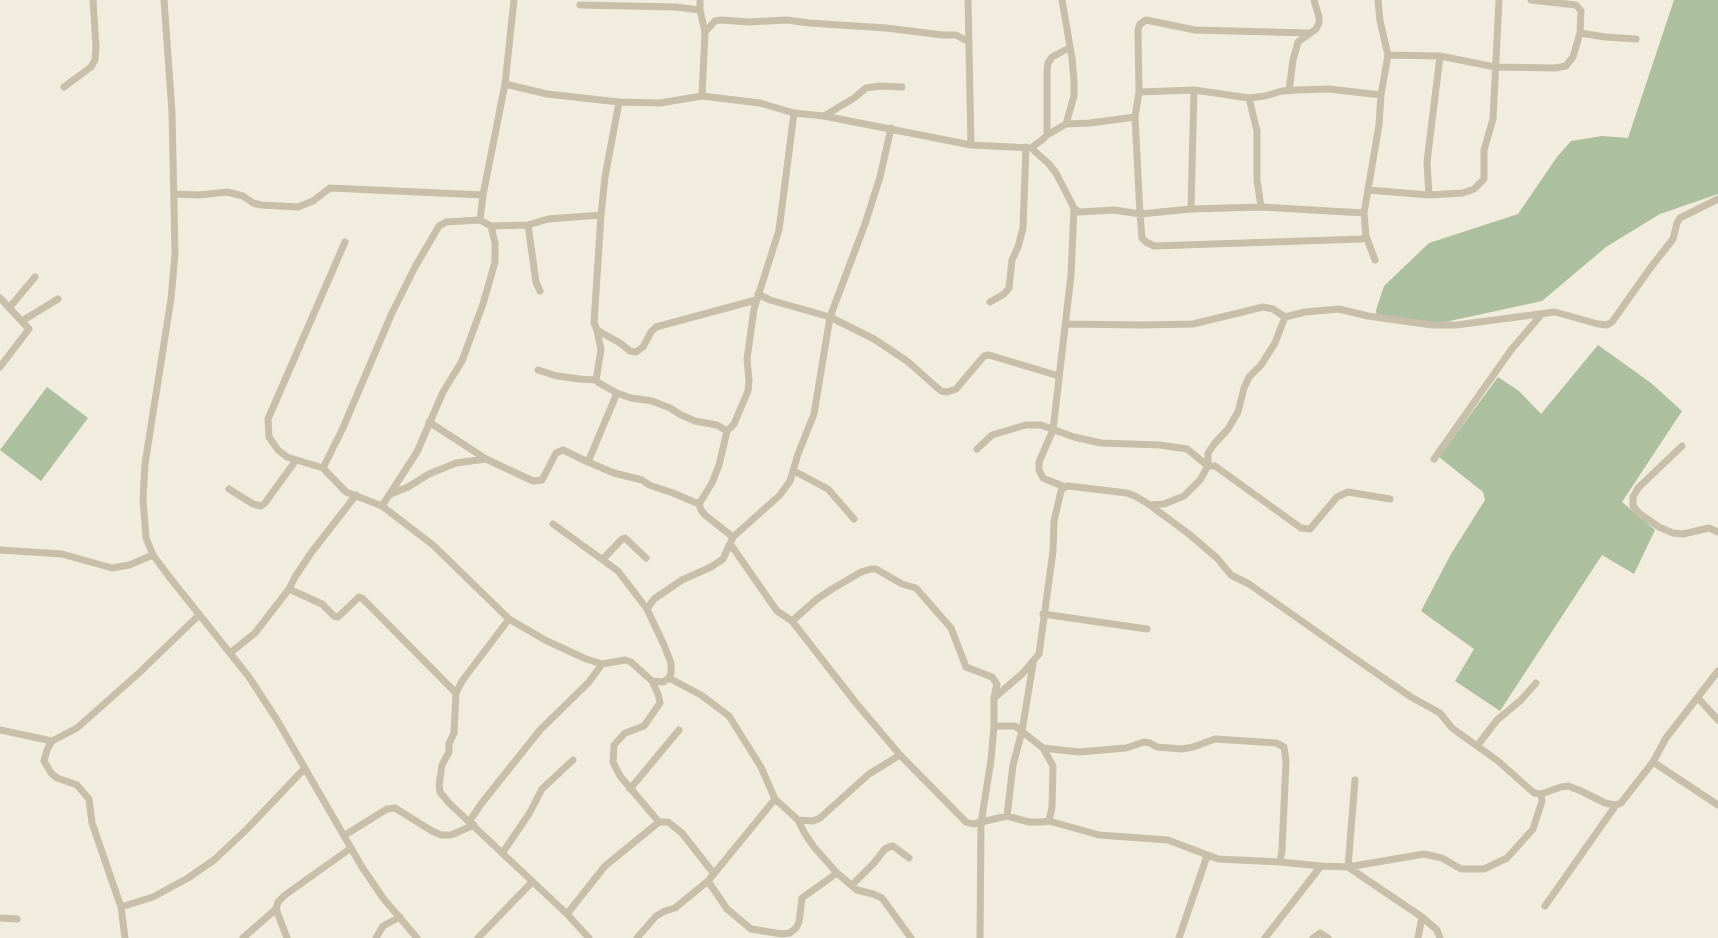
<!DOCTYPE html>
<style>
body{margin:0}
canvas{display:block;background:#f1ecdd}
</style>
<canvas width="1718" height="938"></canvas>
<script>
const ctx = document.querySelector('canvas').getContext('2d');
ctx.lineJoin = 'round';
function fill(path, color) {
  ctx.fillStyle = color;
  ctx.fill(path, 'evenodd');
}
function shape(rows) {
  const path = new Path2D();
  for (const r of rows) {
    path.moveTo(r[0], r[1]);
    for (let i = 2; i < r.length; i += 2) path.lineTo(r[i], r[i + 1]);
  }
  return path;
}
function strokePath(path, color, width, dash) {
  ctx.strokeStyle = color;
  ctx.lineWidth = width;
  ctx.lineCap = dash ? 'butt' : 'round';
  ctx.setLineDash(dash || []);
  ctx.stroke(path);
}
fill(shape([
 [1674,0,1718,0,1718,194,1660,214,1606,247,1542,301,1436,324,1377,317,1376,310,1384,286,1429,243,1518,214,1557,157,1571,141,1602,136,1628,138],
 [1598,345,1651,383,1682,411,1622,502,1655,530,1634,574,1602,555,1500,711,1455,681,1474,649,1421,611,1451,554,1485,500,1483,492,1439,457,1498,377,1519,391,1541,414],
 [47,387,88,418,41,481,0,450]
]), '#acbf9e');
strokePath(shape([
 [164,0,172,112,175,254,171,299,145,464,143,499,146,538,153,555,167,574,249,677,277,720,362,867,383,898,417,938],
 [700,0,700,10,705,32,702,96],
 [968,0,971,145],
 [1062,0,1072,58,1074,81,1074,96,1066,124],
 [1378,0,1380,21,1388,55,1440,56,1495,67,1555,68,1566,66,1573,57,1580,33,1581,11,1576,5,1531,0],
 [580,5,676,7,700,10],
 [705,32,715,21,721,20,749,22,787,20,809,23,886,28,943,35,956,35,969,42],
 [1580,33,1605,37,1636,39],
 [505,84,547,94,619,102,660,103,702,96,760,103,794,113,824,116,971,145,1031,148,1042,140,1047,135,1066,124,1090,123,1135,117,1139,92,1194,90,1249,98,1265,96,1282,91,1297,90,1329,89,1381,95],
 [64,87,91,67,95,60,96,47,93,0],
 [1289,91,1293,60,1298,42,1316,29,1319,23,1319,17,1314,0],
 [1139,92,1138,30,1140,24,1146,20,1195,30,1309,33],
 [1249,98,1257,131,1257,180,1261,207],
 [619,102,605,177,601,215,594,323,597,330,601,350,596,380,599,383,617,393,631,398,652,401,670,408,681,415,695,421,717,425,727,431,734,424,748,391,749,381,747,359,754,309,779,230,794,113],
 [824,116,854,98,866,88,880,86,902,87],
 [1047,135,1047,71,1048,63,1052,57,1069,48],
 [1031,148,1048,163,1056,173,1074,208,1079,212,1114,210,1140,214,1191,209,1261,207,1364,213,1366,236,1362,239,1154,246,1146,242,1142,238,1140,214,1135,117],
 [1368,190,1429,195,1463,193,1474,189,1484,179,1484,150,1493,119,1499,0],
 [174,194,199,195,227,192,243,196,253,203,261,205,298,207,313,201,330,188,483,195],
 [1429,195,1427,162,1440,56],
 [1191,209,1194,90],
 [1364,213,1379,125,1381,95,1388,55],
 [480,220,483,195,505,84,514,0],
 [528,225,536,282,540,291],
 [491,226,528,225,548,219,601,215],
 [1366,236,1375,260],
 [758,294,770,300,830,317,874,339,907,361,941,391,947,392,956,389,984,356,989,355,1059,376],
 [0,298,29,329,0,367],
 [990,302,1004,294,1009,288,1012,260,1018,247,1023,228,1026,147],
 [9,308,35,277],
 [22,321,58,299],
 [1066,324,1143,325,1193,324,1263,307,1273,309,1285,317],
 [597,330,620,343,630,351,636,352,643,347,651,332,656,327,756,300],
 [538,370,557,376,580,379,596,380],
 [429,422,486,459,533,481,542,480,556,453,563,450,588,462,617,393],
 [727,431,719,465,712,483,699,504,701,510,705,515,733,537],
 [1682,446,1638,488,1633,497,1633,506,1640,514,1659,527,1673,533,1683,534,1709,528,1718,532],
 [977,449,992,435,1026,425,1041,425,1074,437,1101,443,1160,445,1187,449,1208,466,1208,453,1215,443,1228,429,1238,412,1244,388,1249,377,1261,365,1275,343,1285,317,1305,312,1339,309,1368,316,1432,325,1456,325,1555,312,1598,324,1607,325,1612,322,1651,267,1673,239,1677,223,1680,218,1718,199],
 [1434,459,1511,350,1541,315],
 [588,462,614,473,642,480,649,485,673,493,699,504],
 [323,468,287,457,278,450,269,437,268,419,345,242],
 [794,471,828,489,854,519],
 [1065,487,1043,478,1039,470,1039,462,1053,430,1071,275,1074,208],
 [229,489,253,504,261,506,265,503,296,460],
 [391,494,408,487,429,474,456,463,486,459],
 [1150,505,1164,504,1184,496,1200,480,1208,466,1215,466,1301,528,1310,529,1337,497,1348,492,1390,499],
 [382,506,417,452,443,392,462,361,483,304,495,262,495,243,491,226,480,220,446,222,439,226,415,267,392,313,342,430,323,468,346,492,382,506,433,545,509,619,545,640,586,659,602,664,625,660,631,662,652,681,658,694,660,703,644,726,625,733,614,745,613,762,620,776,659,822],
 [553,524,618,571,647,609,664,645,671,663,671,673,669,678,663,682,652,681],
 [731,545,777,611,792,621,856,703,900,755,966,822,973,824,1007,816,1029,822,1043,822,1049,821,1099,835,1168,840,1218,859,1280,862,1282,850,1286,761,1284,747,1276,743,1215,739,1193,747,1182,749,1157,747,1150,743,1144,742,1126,748,1079,752,1043,748,1015,726,994,726],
 [0,550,62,554,112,568,129,565,153,555],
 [603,559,622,539,625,538,646,558],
 [289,589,322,604,334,616,338,617,359,597,362,598,456,693],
 [647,609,654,599,682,580,711,567,723,559,733,537,780,495,790,481,798,454,814,414,830,317,865,224,880,177,891,128],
 [1043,614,1147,629],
 [509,619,462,681,456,693,454,733,449,744,449,752,442,765,439,785,440,792,449,803,567,914,589,938],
 [792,621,817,599,832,589,861,572,871,569,876,569,902,584,916,588,951,628,966,667,992,677,997,684,994,698,994,726,991,760,981,823,980,938],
 [230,653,255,633,289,589,295,577,311,553,356,495],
 [669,678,701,695,729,716,761,767,775,799,798,820,813,821,820,818,869,774,900,755],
 [994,698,1023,673,1039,654,1053,551,1054,521,1061,491,1063,488,1068,486,1127,493,1135,496,1147,503,1189,534,1217,558,1231,575,1249,584,1350,655,1411,697,1440,713,1452,728,1498,761,1534,793,1541,794,1561,787,1568,786,1581,791,1605,803,1616,805,1621,803,1653,762,1666,738,1718,671],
 [1698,698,1718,720],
 [0,730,52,741],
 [1477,746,1497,720,1521,700,1536,683],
 [1043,748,1053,766,1052,807,1049,821],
 [1653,762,1718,805],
 [1355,780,1348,867,1422,917,1437,930,1440,938],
 [630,789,679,730],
 [1007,816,1013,765,1022,731,1033,664],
 [798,820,805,834,814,847,837,873],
 [469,822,481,804,540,730,589,682,602,664],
 [345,835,387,809,395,808,432,831,441,835,451,835,474,825],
 [503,852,529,814,542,789,573,760],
 [1280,862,1321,866,1348,867,1424,854,1442,858,1461,869,1484,869,1507,858,1533,829,1542,801,1541,794],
 [708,881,727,909,751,929,782,934,790,933,796,928,799,922,802,898,837,873,857,890,873,894,882,898,911,938],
 [852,885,874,863,885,849,889,847,893,846,909,858],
 [1545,906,1616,805],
 [121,907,153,897,188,878,214,860,246,830,305,768],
 [276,909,287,938],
 [567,914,605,866,659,822,668,822,682,833,714,874],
 [0,918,17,919],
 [125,938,121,907,92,823,89,799,77,785,57,778,51,773,44,761,47,750,52,741,77,728,139,673,199,615],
 [243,938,276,909,278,902,285,895,351,848],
 [376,938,383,926,400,917],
 [478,938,532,882],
 [637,938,656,916,665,911,675,908,708,881,775,799],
 [1179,938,1207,856],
 [1265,938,1321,866],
 [1313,938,1320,933,1328,938],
 [1418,938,1422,917]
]), '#c8bfaa', 7);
</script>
